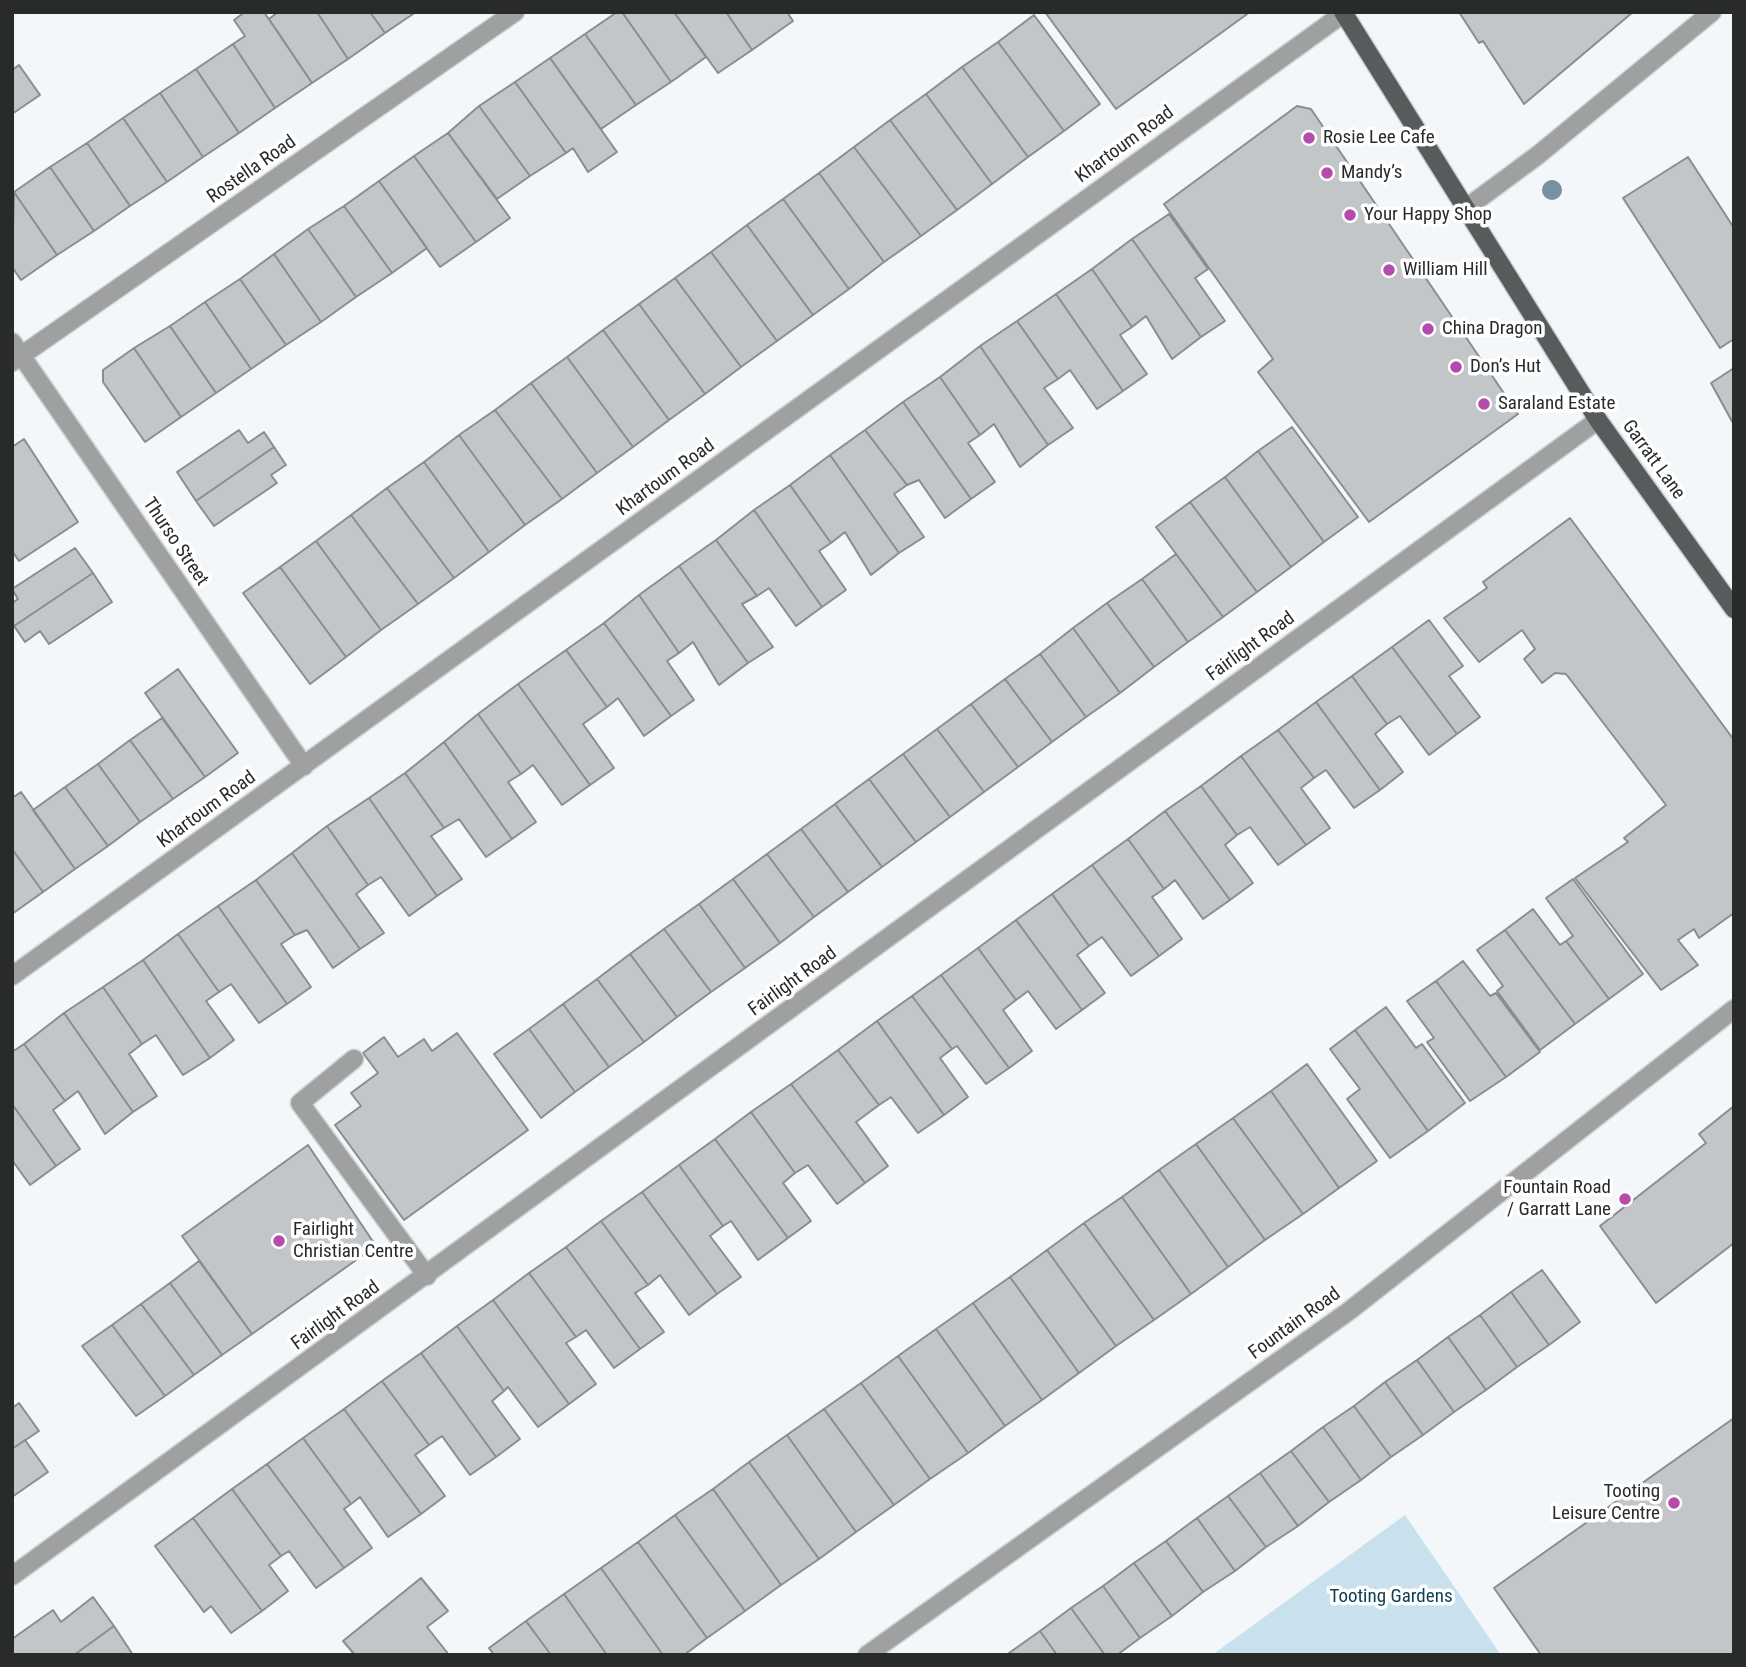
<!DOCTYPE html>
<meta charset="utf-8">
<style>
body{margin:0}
#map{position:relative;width:1746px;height:1667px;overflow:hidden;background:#f3f7f9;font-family:"Roboto Condensed",sans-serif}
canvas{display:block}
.frame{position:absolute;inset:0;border:14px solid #292b2b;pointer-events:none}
</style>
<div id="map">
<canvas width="1746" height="1667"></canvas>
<div class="frame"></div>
</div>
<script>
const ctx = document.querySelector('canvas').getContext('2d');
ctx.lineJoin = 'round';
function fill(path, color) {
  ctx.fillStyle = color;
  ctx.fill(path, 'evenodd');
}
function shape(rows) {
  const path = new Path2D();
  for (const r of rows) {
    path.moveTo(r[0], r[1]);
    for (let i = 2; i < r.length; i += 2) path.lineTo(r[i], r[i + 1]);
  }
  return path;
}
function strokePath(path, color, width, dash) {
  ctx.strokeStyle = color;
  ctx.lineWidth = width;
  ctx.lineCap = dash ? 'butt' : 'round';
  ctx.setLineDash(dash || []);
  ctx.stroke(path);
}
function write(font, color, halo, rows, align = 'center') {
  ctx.font = font + ' "Roboto Condensed",sans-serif';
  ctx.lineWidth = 7;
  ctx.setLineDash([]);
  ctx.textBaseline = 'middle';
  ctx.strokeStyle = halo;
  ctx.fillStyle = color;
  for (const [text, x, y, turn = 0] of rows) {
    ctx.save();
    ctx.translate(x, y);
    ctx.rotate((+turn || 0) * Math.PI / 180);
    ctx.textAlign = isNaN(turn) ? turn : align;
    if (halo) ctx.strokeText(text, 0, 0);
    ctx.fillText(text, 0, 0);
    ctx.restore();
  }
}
fill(shape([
 [1405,1515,1501,1655,1212,1655]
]), '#c8e1ec');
const building = shape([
 [245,12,264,12,312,83,275,108,233,44,245,36,234,20,245,12],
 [278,12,317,12,348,59,312,83,269,19,278,12],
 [317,12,370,12,385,33,348,59,317,12],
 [370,12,416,12,385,33,370,12],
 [617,12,622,12,671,82,636,105,585,34,617,12],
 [622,12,674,12,706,57,671,82,622,12],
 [674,12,726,12,752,50,718,73,674,12],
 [726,12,787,12,793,21,752,50,726,12],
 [1045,12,1250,12,1116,109,1045,12],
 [1459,12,1633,12,1524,104,1483,41,1479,43,1459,12],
 [1034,15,1100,104,1064,131,998,42,1034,15],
 [585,34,636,105,601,129,550,58,585,34],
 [998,42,1064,131,1028,157,962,67,998,42],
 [233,44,275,108,239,133,196,69,233,44],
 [550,58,617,152,588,172,573,148,566,153,515,82,550,58],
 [19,65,40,95,12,114,12,70,19,65],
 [962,67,1028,157,992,184,926,94,962,67],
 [196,69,239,133,203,157,160,93,196,69],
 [515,82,566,153,530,176,479,106,515,82],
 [160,93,203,157,167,182,123,118,160,93],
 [926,94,992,184,957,210,890,120,926,94],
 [479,106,530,176,497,199,448,133,479,106],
 [1297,106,1311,109,1518,414,1369,522,1258,372,1273,359,1164,204,1297,106],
 [123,118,167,182,130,206,87,143,123,118],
 [890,120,957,210,921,236,854,147,890,120],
 [448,133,510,218,476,242,414,156,448,133],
 [87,143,130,206,94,231,50,167,87,143],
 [854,147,921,236,884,262,819,173,854,147],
 [414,156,476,242,440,267,379,181,414,156],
 [1688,157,1734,228,1734,339,1720,348,1623,198,1688,157],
 [50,167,94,231,57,255,14,192,50,167],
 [819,173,884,262,849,289,783,199,819,173],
 [379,181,427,248,392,273,344,206,379,181],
 [14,192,57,255,21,280,12,267,14,192],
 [783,199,849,289,813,315,747,225,783,199],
 [344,206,392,273,356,297,308,229,344,206],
 [1169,214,1208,269,1195,278,1225,321,1201,337,1132,239,1169,214],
 [747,225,813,315,777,341,711,252,747,225],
 [308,229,356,297,321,322,274,254,308,229],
 [1132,239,1201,337,1172,359,1146,316,1132,327,1092,269,1132,239],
 [711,252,777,341,741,367,675,278,711,252],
 [274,254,321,322,286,345,240,279,274,254],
 [1092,269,1132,327,1120,335,1147,374,1123,391,1056,294,1092,269],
 [675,278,741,367,705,394,639,304,675,278],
 [240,279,286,345,251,369,205,302,240,279],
 [1056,294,1123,391,1097,409,1070,370,1058,379,1017,321,1056,294],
 [205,302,251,369,216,393,170,326,205,302],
 [639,304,705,394,669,420,603,330,639,304],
 [1017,321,1058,379,1044,388,1073,428,1048,445,980,346,1017,321],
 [170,326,216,393,181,417,134,348,170,326],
 [603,330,669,420,633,447,567,357,603,330],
 [980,346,1048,445,1020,467,994,424,980,435,940,377,980,346],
 [134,348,181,417,145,442,103,382,103,370,134,348],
 [567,357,633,447,597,473,531,383,567,357],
 [1734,368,1734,425,1711,383,1734,368],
 [940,377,980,435,968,443,995,482,971,499,903,402,940,377],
 [531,383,597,473,562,499,495,410,531,383],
 [903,402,971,499,945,518,919,480,907,485,865,430,903,402],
 [495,410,562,499,525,525,459,435,495,410],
 [1292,427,1358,517,1324,542,1258,451,1292,427],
 [239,430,248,443,264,432,274,447,196,501,177,472,239,430],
 [865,430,907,485,894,494,924,537,899,553,830,455,865,430],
 [459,435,525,525,489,552,424,462,459,435],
 [24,439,78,522,19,561,12,551,12,447,24,439],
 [274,447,286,465,271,475,277,483,214,526,196,501,274,447],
 [1258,451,1324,542,1291,567,1225,477,1258,451],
 [830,455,899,553,871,575,845,532,831,543,790,485,830,455],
 [424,462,489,552,454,578,387,488,424,462],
 [1225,477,1291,567,1257,592,1190,502,1225,477],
 [790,485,831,543,819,551,846,590,822,607,754,510,790,485],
 [387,488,454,578,418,604,351,515,387,488],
 [1190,502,1257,592,1223,617,1156,527,1190,502],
 [754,510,822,607,796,626,769,588,757,596,716,540,754,510],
 [351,515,418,604,381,630,316,541,351,515],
 [1570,518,1734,740,1734,913,1699,938,1694,929,1678,940,1698,965,1661,990,1575,878,1628,842,1624,838,1666,805,1566,674,1555,673,1542,683,1524,659,1535,649,1522,630,1479,662,1444,618,1487,588,1483,582,1570,518],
 [716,540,757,596,742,604,773,647,748,663,679,566,716,540],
 [316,541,381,630,346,657,280,567,316,541],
 [75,548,93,573,14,626,12,623,12,603,18,599,12,589,75,548],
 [1176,554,1223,617,1188,642,1142,579,1176,554],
 [679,566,748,663,719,685,693,642,679,653,639,595,679,566],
 [280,567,346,657,310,684,243,593,280,567],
 [93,573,112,602,49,644,40,631,25,642,14,626,93,573],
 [1142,579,1188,642,1154,667,1107,603,1142,579],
 [639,595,679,653,667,661,694,700,671,716,604,623,639,595],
 [1107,603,1154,667,1120,693,1073,628,1107,603],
 [1429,620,1463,666,1449,676,1480,717,1457,734,1392,647,1429,620],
 [604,623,671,716,644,736,618,698,607,707,566,650,604,623],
 [1073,628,1120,693,1086,717,1040,654,1073,628],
 [1392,647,1457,734,1429,755,1400,716,1387,724,1352,676,1392,647],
 [566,650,607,707,583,724,614,768,590,785,518,684,566,650],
 [1040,654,1086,717,1052,742,1005,679,1040,654],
 [178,669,238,753,205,777,145,693,178,669],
 [1352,676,1387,724,1375,734,1403,772,1380,790,1316,702,1352,676],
 [1005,679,1052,742,1018,767,971,704,1005,679],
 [518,684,590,785,562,805,533,765,521,774,478,714,518,684],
 [1316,702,1380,790,1354,808,1326,770,1314,778,1278,730,1316,702],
 [971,704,1018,767,984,792,937,729,971,704],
 [478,714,521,774,508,782,536,822,512,839,444,742,478,714],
 [162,718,205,777,173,799,130,740,162,718],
 [937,729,984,792,950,817,903,754,937,729],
 [1278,730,1314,778,1301,788,1330,828,1306,845,1241,756,1278,730],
 [130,740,173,799,140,822,98,764,130,740],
 [444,742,512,839,486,857,459,819,444,828,405,773,444,742],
 [903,754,950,817,916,842,869,779,903,754],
 [1241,756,1306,845,1278,865,1250,827,1237,835,1201,786,1241,756],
 [98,764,140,822,108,846,65,787,98,764],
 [405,773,444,828,431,836,462,879,437,896,369,798,405,773],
 [869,779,916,842,882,867,835,804,869,779],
 [1201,786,1237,835,1225,845,1253,883,1230,900,1165,811,1201,786],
 [65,787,108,846,75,869,33,810,65,787],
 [21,792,75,869,43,892,12,849,12,798,21,792],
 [369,798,437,896,409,916,381,877,368,885,327,826,369,798],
 [835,804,882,867,848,892,801,829,835,804],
 [1165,811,1230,900,1203,919,1175,880,1164,889,1128,839,1165,811],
 [327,826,368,885,356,894,384,933,360,949,292,853,327,826],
 [801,829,848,892,814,917,767,854,801,829],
 [1128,839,1164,889,1152,897,1182,939,1159,956,1092,865,1128,839],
 [12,849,43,892,12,914,12,849],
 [292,853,360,949,333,968,307,930,295,935,256,880,292,853],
 [767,854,814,917,780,943,733,879,767,854],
 [1092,865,1159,956,1131,976,1102,937,1089,946,1052,894,1092,865],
 [733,879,780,943,745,968,699,904,733,879],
 [1573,879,1643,974,1609,999,1566,941,1573,936,1546,898,1573,879],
 [256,880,295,935,281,944,311,987,287,1004,218,906,256,880],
 [1052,894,1089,946,1077,955,1105,993,1082,1010,1016,920,1052,894],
 [699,904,745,968,711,992,664,929,699,904],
 [218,906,287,1004,259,1023,231,984,219,992,178,934,218,906],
 [1533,909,1560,945,1566,941,1609,999,1575,1024,1505,930,1533,909],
 [1016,920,1082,1010,1056,1029,1028,991,1016,1000,978,948,1016,920],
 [664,929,711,992,677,1017,630,954,664,929],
 [1505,930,1575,1024,1540,1050,1497,991,1503,986,1477,950,1505,930],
 [178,934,219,992,206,1001,234,1040,210,1058,143,960,178,934],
 [978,948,1016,1000,1003,1010,1032,1051,1009,1068,941,975,978,948],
 [630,954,677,1017,644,1042,597,979,630,954],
 [143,960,210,1058,183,1075,156,1035,142,1044,103,987,143,960],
 [1463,961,1490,996,1496,993,1540,1052,1506,1077,1436,981,1463,961],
 [941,975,1009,1068,986,1084,957,1046,952,1049,912,996,941,975],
 [597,979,644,1042,609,1067,563,1004,597,979],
 [1436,981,1506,1077,1470,1101,1427,1042,1434,1038,1407,1001,1436,981],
 [103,987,142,1044,129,1054,157,1096,133,1112,64,1013,103,987],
 [912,996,952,1049,940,1058,968,1097,944,1115,877,1021,912,996],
 [563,1004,609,1067,575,1092,529,1029,563,1004],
 [1386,1007,1416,1048,1422,1044,1465,1103,1428,1131,1355,1030,1386,1007],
 [64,1013,133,1112,105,1134,78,1091,65,1101,24,1044,64,1013],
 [877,1021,944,1115,918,1133,891,1097,879,1105,838,1050,877,1021],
 [529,1029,575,1092,541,1118,494,1054,529,1029],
 [1355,1030,1428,1131,1390,1158,1347,1099,1360,1089,1330,1049,1355,1030],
 [457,1033,528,1130,404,1220,335,1125,361,1106,351,1093,378,1073,363,1053,384,1037,398,1057,424,1039,432,1051,457,1033],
 [24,1044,65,1101,53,1110,80,1149,56,1166,12,1104,12,1052,24,1044],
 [838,1050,879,1105,856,1122,888,1166,865,1183,791,1084,838,1050],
 [1307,1064,1377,1161,1339,1188,1271,1091,1307,1064],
 [791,1084,865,1183,837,1204,808,1165,795,1173,751,1112,791,1084],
 [1271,1091,1339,1188,1303,1214,1233,1118,1271,1091],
 [12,1104,56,1166,30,1185,12,1160,12,1104],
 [1734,1106,1734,1243,1656,1303,1600,1226,1706,1143,1699,1134,1734,1106],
 [751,1112,795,1173,783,1183,811,1221,788,1238,715,1139,751,1112],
 [1233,1118,1303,1214,1265,1240,1196,1144,1233,1118],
 [715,1139,788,1238,758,1260,731,1221,723,1226,679,1165,715,1139],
 [1196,1144,1265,1240,1228,1267,1159,1170,1196,1144],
 [308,1145,376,1246,252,1334,182,1236,308,1145],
 [679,1165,723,1226,710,1236,741,1277,717,1294,642,1192,679,1165],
 [1159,1170,1228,1267,1191,1294,1122,1197,1159,1170],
 [642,1192,717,1294,689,1315,660,1275,648,1285,601,1221,642,1192],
 [1122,1197,1191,1294,1154,1320,1084,1223,1122,1197],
 [601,1221,648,1285,635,1293,664,1332,640,1349,566,1247,601,1221],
 [1084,1223,1154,1320,1116,1346,1047,1250,1084,1223],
 [566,1247,640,1349,614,1368,586,1330,576,1337,529,1273,566,1247],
 [1047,1250,1116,1346,1079,1373,1010,1277,1047,1250],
 [199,1261,252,1334,222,1355,170,1283,199,1261],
 [1542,1270,1580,1322,1549,1345,1511,1292,1542,1270],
 [529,1273,576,1337,566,1343,596,1384,569,1404,493,1300,529,1273],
 [1010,1277,1079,1373,1042,1400,973,1303,1010,1277],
 [170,1283,222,1355,194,1375,141,1304,170,1283],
 [1511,1292,1549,1345,1517,1367,1480,1315,1511,1292],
 [493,1300,569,1404,538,1427,508,1387,504,1391,457,1326,493,1300],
 [973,1303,1042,1400,1005,1426,936,1329,973,1303],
 [141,1304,194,1375,165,1396,112,1325,141,1304],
 [1480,1315,1517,1367,1486,1390,1448,1337,1480,1315],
 [112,1325,165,1396,136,1416,82,1346,112,1325],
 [457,1326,504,1391,492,1401,520,1439,496,1457,421,1353,457,1326],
 [936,1329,1005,1426,968,1453,898,1356,936,1329],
 [1448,1337,1486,1390,1454,1412,1417,1360,1448,1337],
 [421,1353,496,1457,470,1475,442,1436,429,1445,382,1381,421,1353],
 [898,1356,968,1453,930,1479,861,1383,898,1356],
 [1417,1360,1454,1412,1423,1435,1385,1382,1417,1360],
 [382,1381,429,1445,415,1455,445,1496,421,1514,344,1409,382,1381],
 [1385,1382,1423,1435,1391,1457,1354,1406,1385,1382],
 [861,1383,930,1479,894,1505,824,1409,861,1383],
 [19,1403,39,1431,12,1449,12,1408,19,1403],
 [1354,1406,1391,1457,1361,1480,1323,1427,1354,1406],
 [344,1409,421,1514,388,1537,360,1497,351,1504,303,1438,344,1409],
 [824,1409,894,1505,856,1532,787,1435,824,1409],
 [1734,1418,1734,1655,1541,1655,1494,1588,1734,1418],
 [1323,1427,1361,1480,1329,1502,1291,1451,1323,1427],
 [787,1435,856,1532,819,1559,749,1462,787,1435],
 [303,1438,351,1504,344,1509,372,1548,344,1568,267,1464,303,1438],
 [25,1440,48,1472,12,1497,12,1449,25,1440],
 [1291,1451,1329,1502,1298,1526,1260,1473,1291,1451],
 [749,1462,819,1559,781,1585,713,1489,749,1462],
 [267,1464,344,1568,316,1588,289,1551,281,1556,232,1489,267,1464],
 [1260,1473,1298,1526,1266,1547,1228,1496,1260,1473],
 [232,1489,281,1556,269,1565,288,1591,262,1611,193,1518,232,1489],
 [713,1489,781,1585,745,1611,675,1515,713,1489],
 [1228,1496,1266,1547,1235,1571,1197,1518,1228,1496],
 [675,1515,745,1611,707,1638,638,1542,675,1515],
 [193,1518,262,1611,231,1633,211,1606,204,1612,155,1546,193,1518],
 [1197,1518,1235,1571,1203,1592,1166,1541,1197,1518],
 [1166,1541,1203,1592,1172,1616,1134,1563,1166,1541],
 [638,1542,707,1638,684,1655,663,1655,601,1568,638,1542],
 [1134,1563,1172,1616,1140,1638,1103,1586,1134,1563],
 [601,1568,663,1655,607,1655,564,1594,601,1568],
 [421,1578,448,1611,427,1627,449,1655,355,1655,343,1641,421,1578],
 [1103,1586,1140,1638,1117,1655,1105,1655,1071,1608,1103,1586],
 [564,1594,607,1655,551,1655,526,1621,564,1594],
 [93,1597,114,1626,74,1655,12,1655,12,1639,53,1610,61,1622,93,1597],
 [1071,1608,1105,1655,1057,1655,1040,1631,1071,1608],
 [526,1621,551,1655,494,1655,489,1648,526,1621],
 [114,1626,133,1655,74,1655,114,1626],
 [1040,1631,1057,1655,1010,1655,1009,1653,1040,1631]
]);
fill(building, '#c3c6c9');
strokePath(building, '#8a8d90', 2);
const service = shape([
 [1465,209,1538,155,1712,12],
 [354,1059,300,1103,427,1276]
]);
const minor = shape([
 [12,342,304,766],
 [12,362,515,12],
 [12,976,1344,13],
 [12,1576,1598,420],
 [867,1655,1349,1311,1734,1009]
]);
const primary = shape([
 [1343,12,1598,420,1734,609]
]);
strokePath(service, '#cfd2d4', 21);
strokePath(minor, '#cfd2d4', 21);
strokePath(primary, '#cfd2d4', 21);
strokePath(service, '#9fa1a1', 18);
strokePath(minor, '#9fa1a1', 18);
strokePath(primary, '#585b5c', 18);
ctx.fillStyle = '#74939e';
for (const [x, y] of [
 [1552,190]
]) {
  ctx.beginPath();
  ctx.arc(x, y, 10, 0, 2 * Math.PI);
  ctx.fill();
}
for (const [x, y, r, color] of [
 [1309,138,7,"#b44bad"],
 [1327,173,7,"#b44bad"],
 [1350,215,7,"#b44bad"],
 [1389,270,7,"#b44bad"],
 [1428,329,7,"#b44bad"],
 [1456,367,7,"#b44bad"],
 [1484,404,7,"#b44bad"],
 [1625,1199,7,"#b44bad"],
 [279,1241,7,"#b44bad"],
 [1674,1503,7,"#b44bad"]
]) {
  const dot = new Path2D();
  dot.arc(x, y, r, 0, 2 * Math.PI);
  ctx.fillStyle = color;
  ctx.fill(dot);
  strokePath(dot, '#fff', 2.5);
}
write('19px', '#292b2b', '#fff', [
 ["Rosie Lee Cafe",1323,138],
 ["Mandy’s",1341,173],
 ["Your Happy Shop",1364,215],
 ["William Hill",1403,270],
 ["China Dragon",1442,329],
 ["Don’s Hut",1470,367],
 ["Saraland Estate",1498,404],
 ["Fountain Road",1611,1188,"right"],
 ["/ Garratt Lane",1611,1210,"right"],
 ["Fairlight",293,1230],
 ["Christian Centre",293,1252],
 ["Tooting",1660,1492,"right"],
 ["Leisure Centre",1660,1514,"right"]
], 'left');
write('19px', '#292b2b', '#fff', [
 ["Khartoum Road",1125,145,-36],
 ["Rostella Road",252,170,-35],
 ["Garratt Lane",1653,460,54],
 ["Khartoum Road",666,478,-36],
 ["Thurso Street",175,542,56],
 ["Fairlight Road",1251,647,-36],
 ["Khartoum Road",207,810,-36],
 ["Fairlight Road",793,982,-36],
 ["Fairlight Road",336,1316,-36],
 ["Fountain Road",1295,1324,-36]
]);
write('19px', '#0d4154', '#fff', [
 ["Tooting Gardens",1391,1597]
]);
</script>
